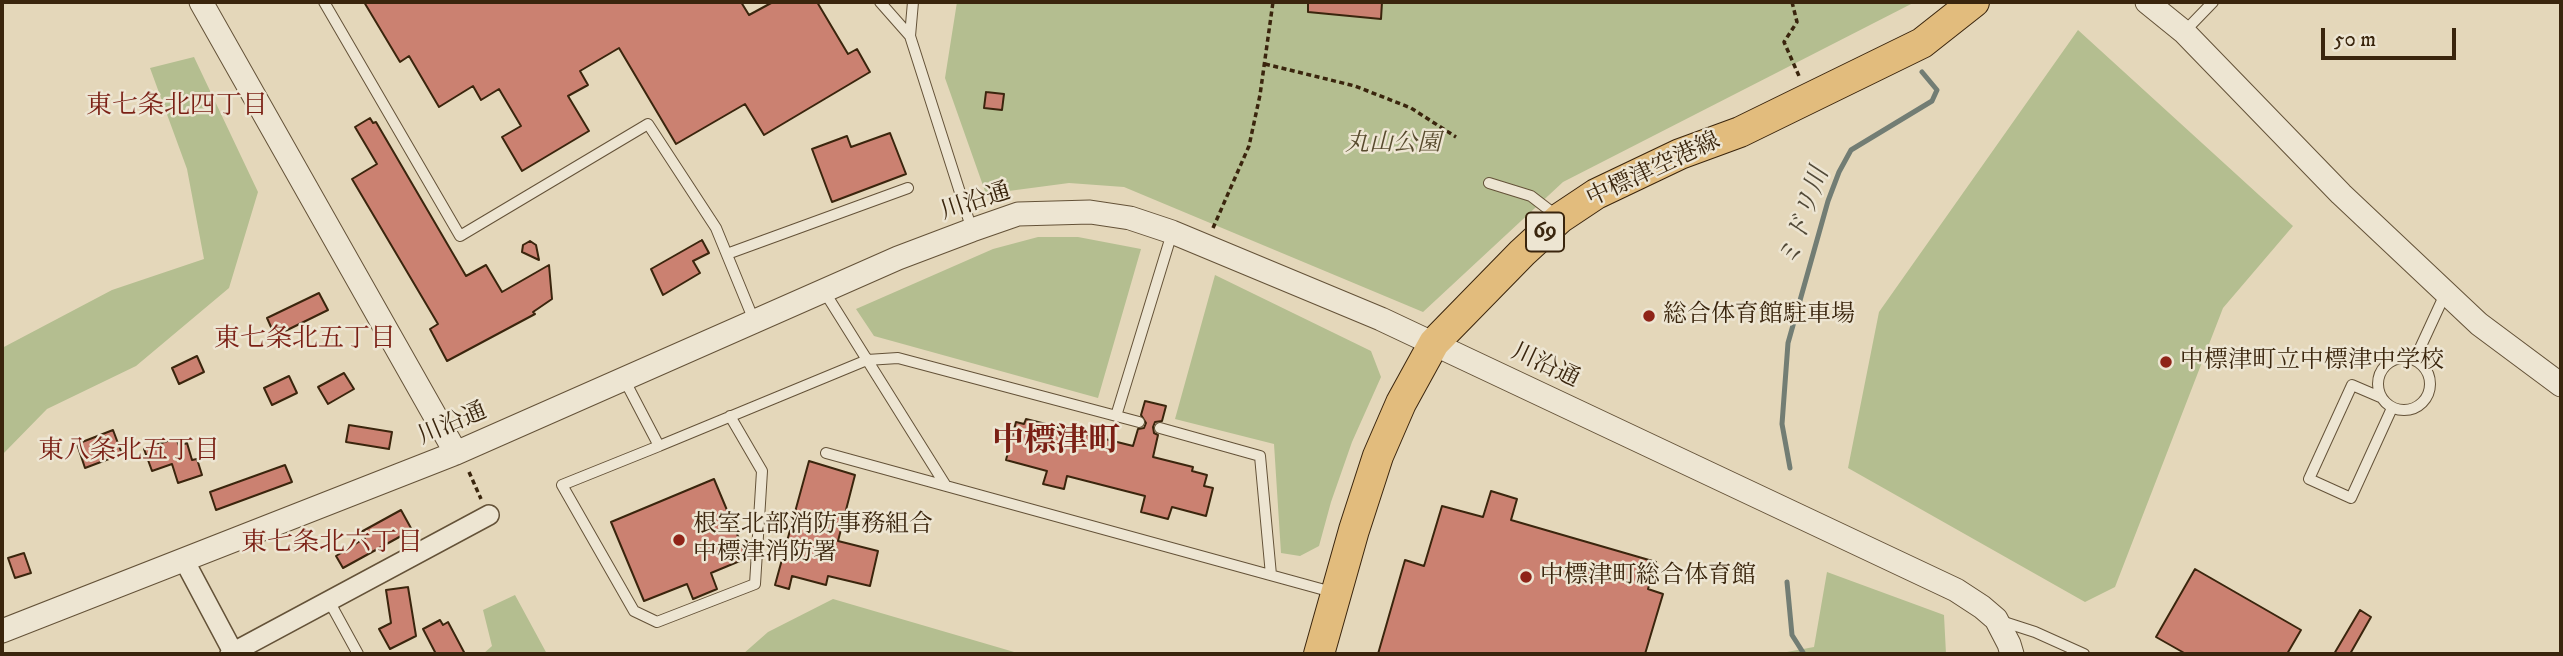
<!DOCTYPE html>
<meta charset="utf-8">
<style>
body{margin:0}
#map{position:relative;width:2563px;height:656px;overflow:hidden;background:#e4d7ba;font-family:"IM FELL DW Pica",serif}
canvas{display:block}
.frame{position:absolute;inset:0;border:4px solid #3a250d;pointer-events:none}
.scale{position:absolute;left:2321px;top:28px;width:135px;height:32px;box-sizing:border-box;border:4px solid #3a250d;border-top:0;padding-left:9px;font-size:21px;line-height:24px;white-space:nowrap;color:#3a250d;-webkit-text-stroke:5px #ede5d2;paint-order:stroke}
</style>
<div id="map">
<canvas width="2563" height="656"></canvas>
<div class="frame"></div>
<div class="scale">50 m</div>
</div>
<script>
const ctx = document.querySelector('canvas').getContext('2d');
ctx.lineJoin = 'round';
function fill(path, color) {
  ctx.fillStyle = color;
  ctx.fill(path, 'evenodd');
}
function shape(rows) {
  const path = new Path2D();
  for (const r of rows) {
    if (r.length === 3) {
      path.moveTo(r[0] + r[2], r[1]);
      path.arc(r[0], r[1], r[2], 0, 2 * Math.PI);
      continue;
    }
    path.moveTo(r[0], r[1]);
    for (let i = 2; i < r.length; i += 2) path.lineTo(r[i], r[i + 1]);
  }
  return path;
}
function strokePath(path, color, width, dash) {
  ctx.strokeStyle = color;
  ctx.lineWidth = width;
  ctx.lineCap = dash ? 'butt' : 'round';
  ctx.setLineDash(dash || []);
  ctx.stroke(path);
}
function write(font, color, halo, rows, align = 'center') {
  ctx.font = font + ' "IM FELL DW Pica","Noto Serif JP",serif';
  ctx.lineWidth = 5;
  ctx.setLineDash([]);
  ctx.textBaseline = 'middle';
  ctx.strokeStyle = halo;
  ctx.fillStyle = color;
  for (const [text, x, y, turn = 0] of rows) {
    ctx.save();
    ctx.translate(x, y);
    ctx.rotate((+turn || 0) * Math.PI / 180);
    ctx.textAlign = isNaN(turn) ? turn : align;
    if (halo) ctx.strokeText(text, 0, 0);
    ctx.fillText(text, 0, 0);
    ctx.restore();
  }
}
fill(shape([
 [957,2,1915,2,1563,182,1423,312,1124,187,1069,183,986,194,945,78],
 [2078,30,2293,226,2223,308,2115,587,2085,602,1848,468,1879,312],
 [194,57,258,192,229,288,136,366,47,409,2,455,2,348,112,290,204,259,187,169,150,68],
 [1038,237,1078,237,1141,249,1098,398,874,336,856,309,993,249],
 [1215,275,1371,351,1381,377,1352,442,1331,502,1319,546,1300,556,1281,553,1274,444,1175,419],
 [1827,572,1944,615,1946,654,1776,654,1814,647],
 [515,595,547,654,483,654,492,646,483,610],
 [833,599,1021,654,743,654,768,632]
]), '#b4be90');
strokePath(shape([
 [1790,468,1782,424,1788,343,1828,201,1839,172,1851,150,1932,101,1937,90,1922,72],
 [1787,582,1792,635,1804,654]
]), '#727d74', 5);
const building = shape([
 [364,2,741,2,749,15,773,2,817,2,848,54,857,49,870,72,764,135,745,104,676,144,619,48,580,71,588,85,568,96,589,131,522,171,502,137,521,126,499,89,481,100,473,86,439,107,409,56,400,62,364,2],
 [1308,2,1382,2,1381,19,1308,12,1308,2],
 [986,92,1004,94,1002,110,984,108,986,92],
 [370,118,373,123,376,122,466,276,486,265,502,292,549,265,552,299,533,312,535,314,447,361,430,329,438,324,352,179,377,164,355,127,370,118],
 [890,133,906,174,832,202,812,149,847,136,851,147,890,133],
 [702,240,709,253,693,261,700,273,663,295,651,269,702,240],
 [530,241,536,245,539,260,522,252,523,245,530,241],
 [319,293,328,310,275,336,267,318,319,293],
 [197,356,204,372,179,384,172,368,197,356],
 [344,373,354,389,328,404,318,387,344,373],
 [289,376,297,393,272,405,264,388,289,376],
 [1145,401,1166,406,1162,421,1155,422,1153,427,1154,433,1158,435,1153,457,1193,467,1192,471,1207,475,1204,486,1213,488,1206,516,1172,507,1168,519,1141,512,1145,496,1067,476,1064,489,1043,484,1047,471,1006,460,1016,422,1024,424,1026,419,1133,446,1138,429,1144,428,1146,423,1141,415,1145,401],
 [349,425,392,432,389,449,346,442,349,425],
 [113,430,122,454,85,468,77,444,113,430],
 [176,438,179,446,187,443,192,460,197,459,202,475,178,483,172,464,152,471,144,449,176,438],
 [809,461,855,475,838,541,878,551,870,586,828,576,826,585,792,576,789,589,775,585,809,461],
 [285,465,292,482,216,510,210,492,285,465],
 [714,479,747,558,711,573,717,589,693,599,687,584,644,601,611,522,714,479],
 [1491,491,1517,499,1511,520,1656,562,1648,589,1663,594,1645,654,1378,654,1405,560,1424,566,1442,506,1483,517,1491,491],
 [401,510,412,530,343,568,336,556,365,538,361,532,401,510],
 [24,553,31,573,15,578,8,558,24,553],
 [2195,569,2301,630,2287,654,2186,654,2156,637,2195,569],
 [408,587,416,636,390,649,379,629,391,623,386,590,408,587],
 [2360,610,2371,617,2350,654,2334,654,2360,610],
 [440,620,443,625,448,622,465,654,436,654,423,629,440,620]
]);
fill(building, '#cb8171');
strokePath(building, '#3a250d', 2);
const service = shape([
 [324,2,460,236,648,124,716,228,755,323],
 [880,2,910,36,972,230],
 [2184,32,2213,2],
 [910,36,913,2],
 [1489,183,1531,196,1557,216],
 [727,254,908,188],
 [824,291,946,486],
 [2404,384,26],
 [2415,359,2445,294],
 [624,379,659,446,867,360,898,358,1139,422],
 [2380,397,2352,385,2309,479,2351,498,2392,408],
 [1116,416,1172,233],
 [1160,428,1260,456,1271,575],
 [659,446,562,485,634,611,657,622,755,584,762,471,730,416],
 [826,453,1332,592],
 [329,601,358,654],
 [2001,621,2035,632,2084,654]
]);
const minor = shape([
 [184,560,233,652],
 [230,654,489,515]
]);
const tertiary = shape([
 [201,2,456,453],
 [2147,2,2184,32,2341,194,2479,324,2561,385],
 [2,631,456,453,898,258,972,230,1018,214,1090,212,1130,218,1172,232,1381,319,1956,590,1982,607,1996,619,2009,644,2012,654]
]);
const primary = shape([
 [1319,654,1354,530,1378,456,1401,403,1434,343,1522,253,1560,218,1596,194,1680,154,1740,132,1922,43,1974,2]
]);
strokePath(service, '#645238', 12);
strokePath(minor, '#645238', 22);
strokePath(tertiary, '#645238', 25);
strokePath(primary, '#3a250d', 32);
strokePath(shape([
 [1792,2,1797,22,1784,42,1799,76],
 [1265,64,1355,86,1411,108,1456,137],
 [1213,228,1249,146,1260,95,1273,2],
 [469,472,481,499]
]), '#3a250d', 3.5, [5, 3.5]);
strokePath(service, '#ede5d2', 10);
strokePath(minor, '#ede5d2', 19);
strokePath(tertiary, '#ede5d2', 23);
strokePath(primary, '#e2bc7d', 30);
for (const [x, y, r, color] of [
 [1649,316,7,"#8f2418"],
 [2166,362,7,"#8f2418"],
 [679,540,7,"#8f2418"],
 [1526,577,7,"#8f2418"]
]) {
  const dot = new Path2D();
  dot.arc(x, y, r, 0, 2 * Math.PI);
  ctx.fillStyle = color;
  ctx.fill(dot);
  strokePath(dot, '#ede5d2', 2.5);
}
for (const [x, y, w] of [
 [1545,232,38]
]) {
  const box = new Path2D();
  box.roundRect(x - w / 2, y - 19.5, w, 39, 5);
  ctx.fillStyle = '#ede5d2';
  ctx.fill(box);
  strokePath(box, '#3a250d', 2);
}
write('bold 23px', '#3a250d', null, [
 ["69",1545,232]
]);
write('italic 24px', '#584b2e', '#ede5d2', [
 ["丸山公園",1393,145]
]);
write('24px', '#3a250d', '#ede5d2', [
 ["中標津空港線",1654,171,-25],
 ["川沿通",976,203,-18],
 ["川沿通",1545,367,25],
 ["川沿通",453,425,-23]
]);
write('24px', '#3a250d', '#ede5d2', [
 ["総合体育館駐車場",1663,316],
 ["中標津町立中標津中学校",2180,362],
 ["根室北部消防事務組合",693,526],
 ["中標津消防署",693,554],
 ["中標津町総合体育館",1540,577]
], 'left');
write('26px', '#7a1f14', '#ede5d2', [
 ["東七条北四丁目",177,108],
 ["東七条北五丁目",305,341],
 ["東八条北五丁目",129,453],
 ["東七条北六丁目",332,545]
]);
write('italic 26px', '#524a38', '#ede5d2', [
 ["ミドリ川",1806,218,-71]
]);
write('bold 32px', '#7a1f14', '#ede5d2', [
 ["中標津町",1056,443]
]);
</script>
